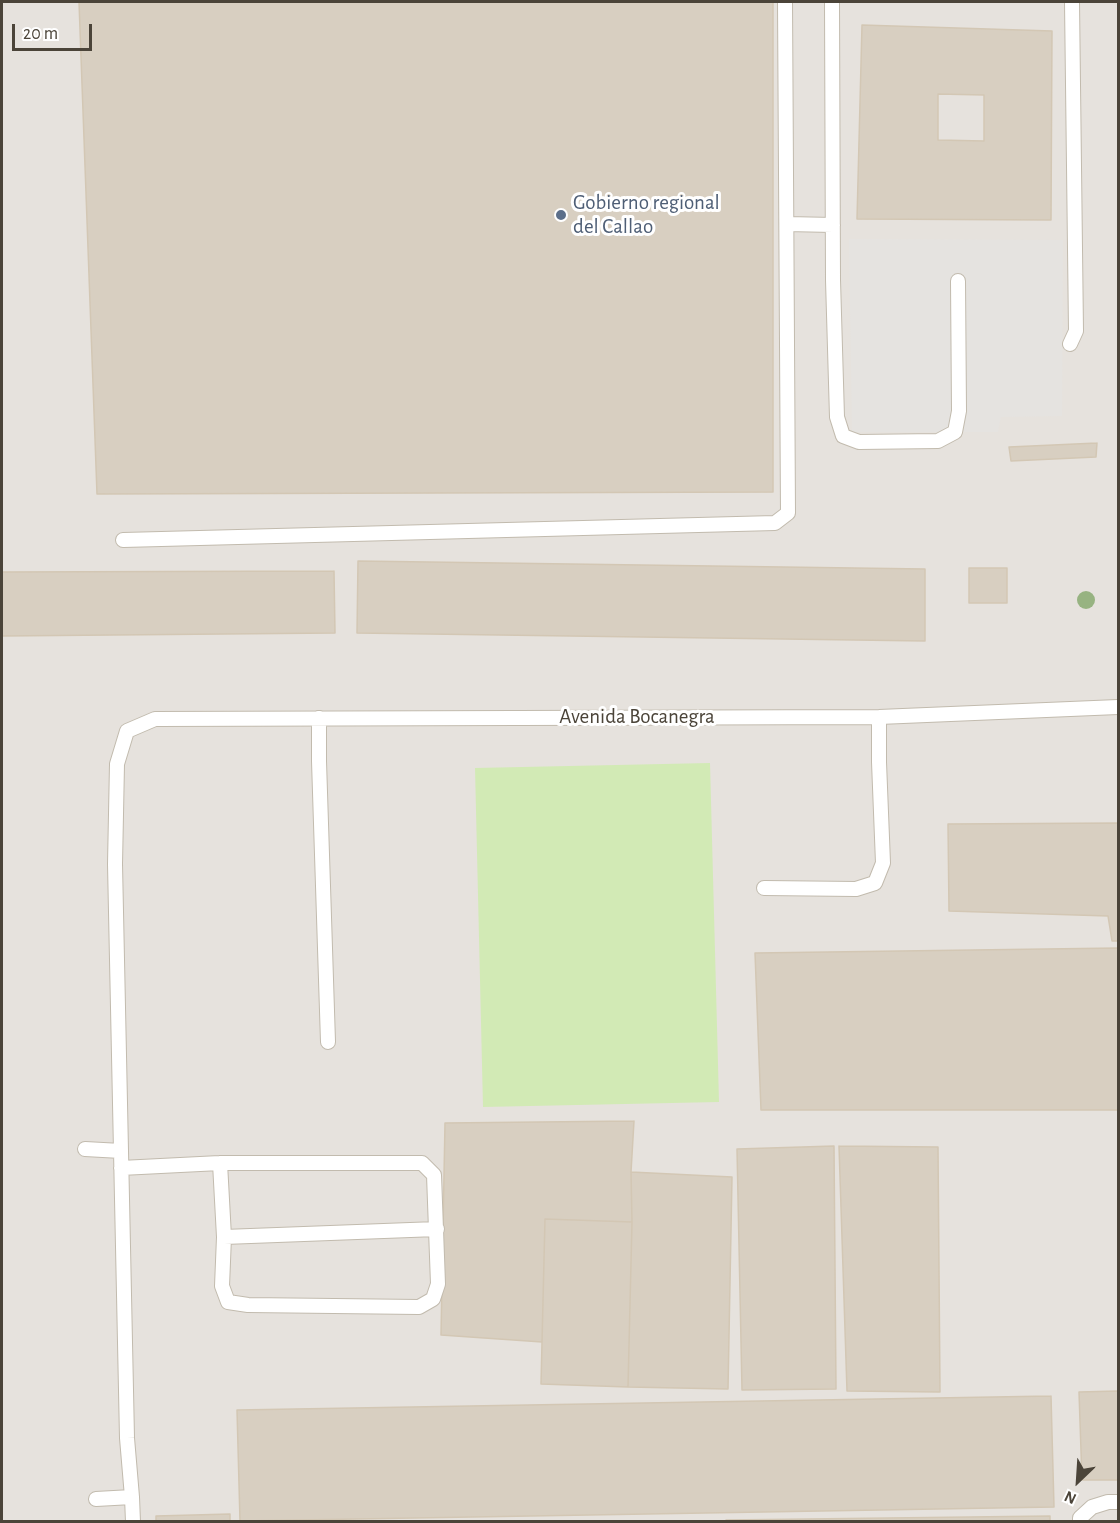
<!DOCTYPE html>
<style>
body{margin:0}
#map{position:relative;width:1120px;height:1523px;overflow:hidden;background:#f6f3ec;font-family:"Alegreya Sans",sans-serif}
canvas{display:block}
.frame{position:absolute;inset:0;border:3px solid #4b4439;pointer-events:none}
.north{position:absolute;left:1048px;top:1451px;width:60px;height:60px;-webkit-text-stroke:4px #fff;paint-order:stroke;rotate:205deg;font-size:16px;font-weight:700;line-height:24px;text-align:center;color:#4b4439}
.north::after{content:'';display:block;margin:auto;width:21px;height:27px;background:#4b4439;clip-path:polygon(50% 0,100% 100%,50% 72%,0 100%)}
.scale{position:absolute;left:12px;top:24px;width:80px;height:27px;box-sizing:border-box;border:3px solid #4b4439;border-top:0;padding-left:8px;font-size:18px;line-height:21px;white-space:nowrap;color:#4b4439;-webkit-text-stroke:4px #fff;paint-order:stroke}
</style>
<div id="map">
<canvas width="1120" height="1523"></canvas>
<div class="frame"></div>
<div class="north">N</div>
<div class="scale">20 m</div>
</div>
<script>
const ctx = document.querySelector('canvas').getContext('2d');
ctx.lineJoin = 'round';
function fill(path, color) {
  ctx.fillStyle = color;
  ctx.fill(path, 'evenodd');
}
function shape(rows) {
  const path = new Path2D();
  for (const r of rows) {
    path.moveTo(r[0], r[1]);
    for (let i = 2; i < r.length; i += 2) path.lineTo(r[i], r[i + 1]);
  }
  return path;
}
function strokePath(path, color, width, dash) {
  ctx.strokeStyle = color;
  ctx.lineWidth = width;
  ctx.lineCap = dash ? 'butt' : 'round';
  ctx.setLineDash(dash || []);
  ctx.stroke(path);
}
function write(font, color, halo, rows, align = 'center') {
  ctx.font = font + ' "Alegreya Sans",sans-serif';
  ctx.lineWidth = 6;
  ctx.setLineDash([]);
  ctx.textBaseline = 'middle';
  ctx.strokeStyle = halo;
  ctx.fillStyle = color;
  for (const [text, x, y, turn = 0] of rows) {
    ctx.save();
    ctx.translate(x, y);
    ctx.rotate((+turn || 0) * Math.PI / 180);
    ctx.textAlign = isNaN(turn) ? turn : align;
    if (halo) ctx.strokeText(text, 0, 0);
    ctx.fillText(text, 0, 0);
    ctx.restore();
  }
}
fill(shape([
 [2,2,1118,2,1118,1521,2,1521]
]), '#e6e2dd');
fill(shape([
 [710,763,719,1102,483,1107,475,768]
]), '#d2eab5');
fill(shape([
 [849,239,1063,240,1062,416,1001,417,998,432,852,432]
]), '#e5e3e0');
const building = shape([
 [79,2,773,2,773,492,97,494,79,2],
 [862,25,1052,31,1051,220,857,219,862,25],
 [938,94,984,95,984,141,938,140,938,94],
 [1097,443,1096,457,1011,461,1009,447,1097,443],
 [358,561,925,569,925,641,357,633,358,561],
 [969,568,1007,568,1007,603,969,603,969,568],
 [334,571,335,633,2,636,2,572,334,571],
 [1118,823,1118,941,1112,941,1108,916,949,911,948,824,1118,823],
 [1118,948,1118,1110,761,1110,755,953,1118,948],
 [634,1121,631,1172,632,1222,545,1219,542,1342,441,1335,445,1123,634,1121],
 [834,1146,836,1389,742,1390,737,1149,834,1146],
 [839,1146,938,1147,940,1392,847,1391,839,1146],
 [631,1172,732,1177,728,1389,628,1387,632,1222,631,1172],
 [545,1219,632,1222,628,1387,541,1384,545,1219],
 [1118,1391,1118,1480,1082,1480,1079,1392,1118,1391],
 [1051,1396,1054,1507,240,1521,237,1410,1051,1396],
 [230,1514,230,1522,156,1522,156,1516,230,1514],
 [1050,1516,1050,1522,726,1520,1050,1516]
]);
fill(building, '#d8cfc1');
strokePath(building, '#d3c7b4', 1.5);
const lane = shape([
 [832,2,833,280,837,417,843,436,859,442,938,441,955,432,959,411,958,281],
 [787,224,833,225],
 [1070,344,1076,331,1072,2],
 [123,540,775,523,788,513,785,2],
 [319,718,319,761,328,1042],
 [764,888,856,889,875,883,883,863,879,762,879,717],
 [85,1149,121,1151],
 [121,1168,220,1163,422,1163,434,1175,438,1284,433,1299,419,1307,248,1305,228,1302,222,1286,224,1237,220,1163],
 [224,1237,437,1229],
 [132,1497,133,1522],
 [96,1499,132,1497,127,1438,115,864,117,764,127,731,155,719,879,717,1118,707],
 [1080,1522,1080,1518,1092,1507,1108,1502,1118,1502]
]);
strokePath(lane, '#c2bbae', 16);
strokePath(lane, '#fff', 14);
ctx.fillStyle = '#97b381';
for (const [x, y] of [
 [1086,600]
]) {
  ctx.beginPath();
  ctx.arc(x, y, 9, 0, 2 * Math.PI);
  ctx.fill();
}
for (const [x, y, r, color] of [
 [561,215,6,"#5c6f8a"]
]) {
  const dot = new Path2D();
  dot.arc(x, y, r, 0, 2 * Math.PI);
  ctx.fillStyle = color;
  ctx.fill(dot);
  strokePath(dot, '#fff', 2);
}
write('21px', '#4e5e75', '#fff', [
 ["Gobierno regional",573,203],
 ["del Callao",573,227]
], 'left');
write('21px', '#4b4439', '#fff', [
 ["Avenida Bocanegra",637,717]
]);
</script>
